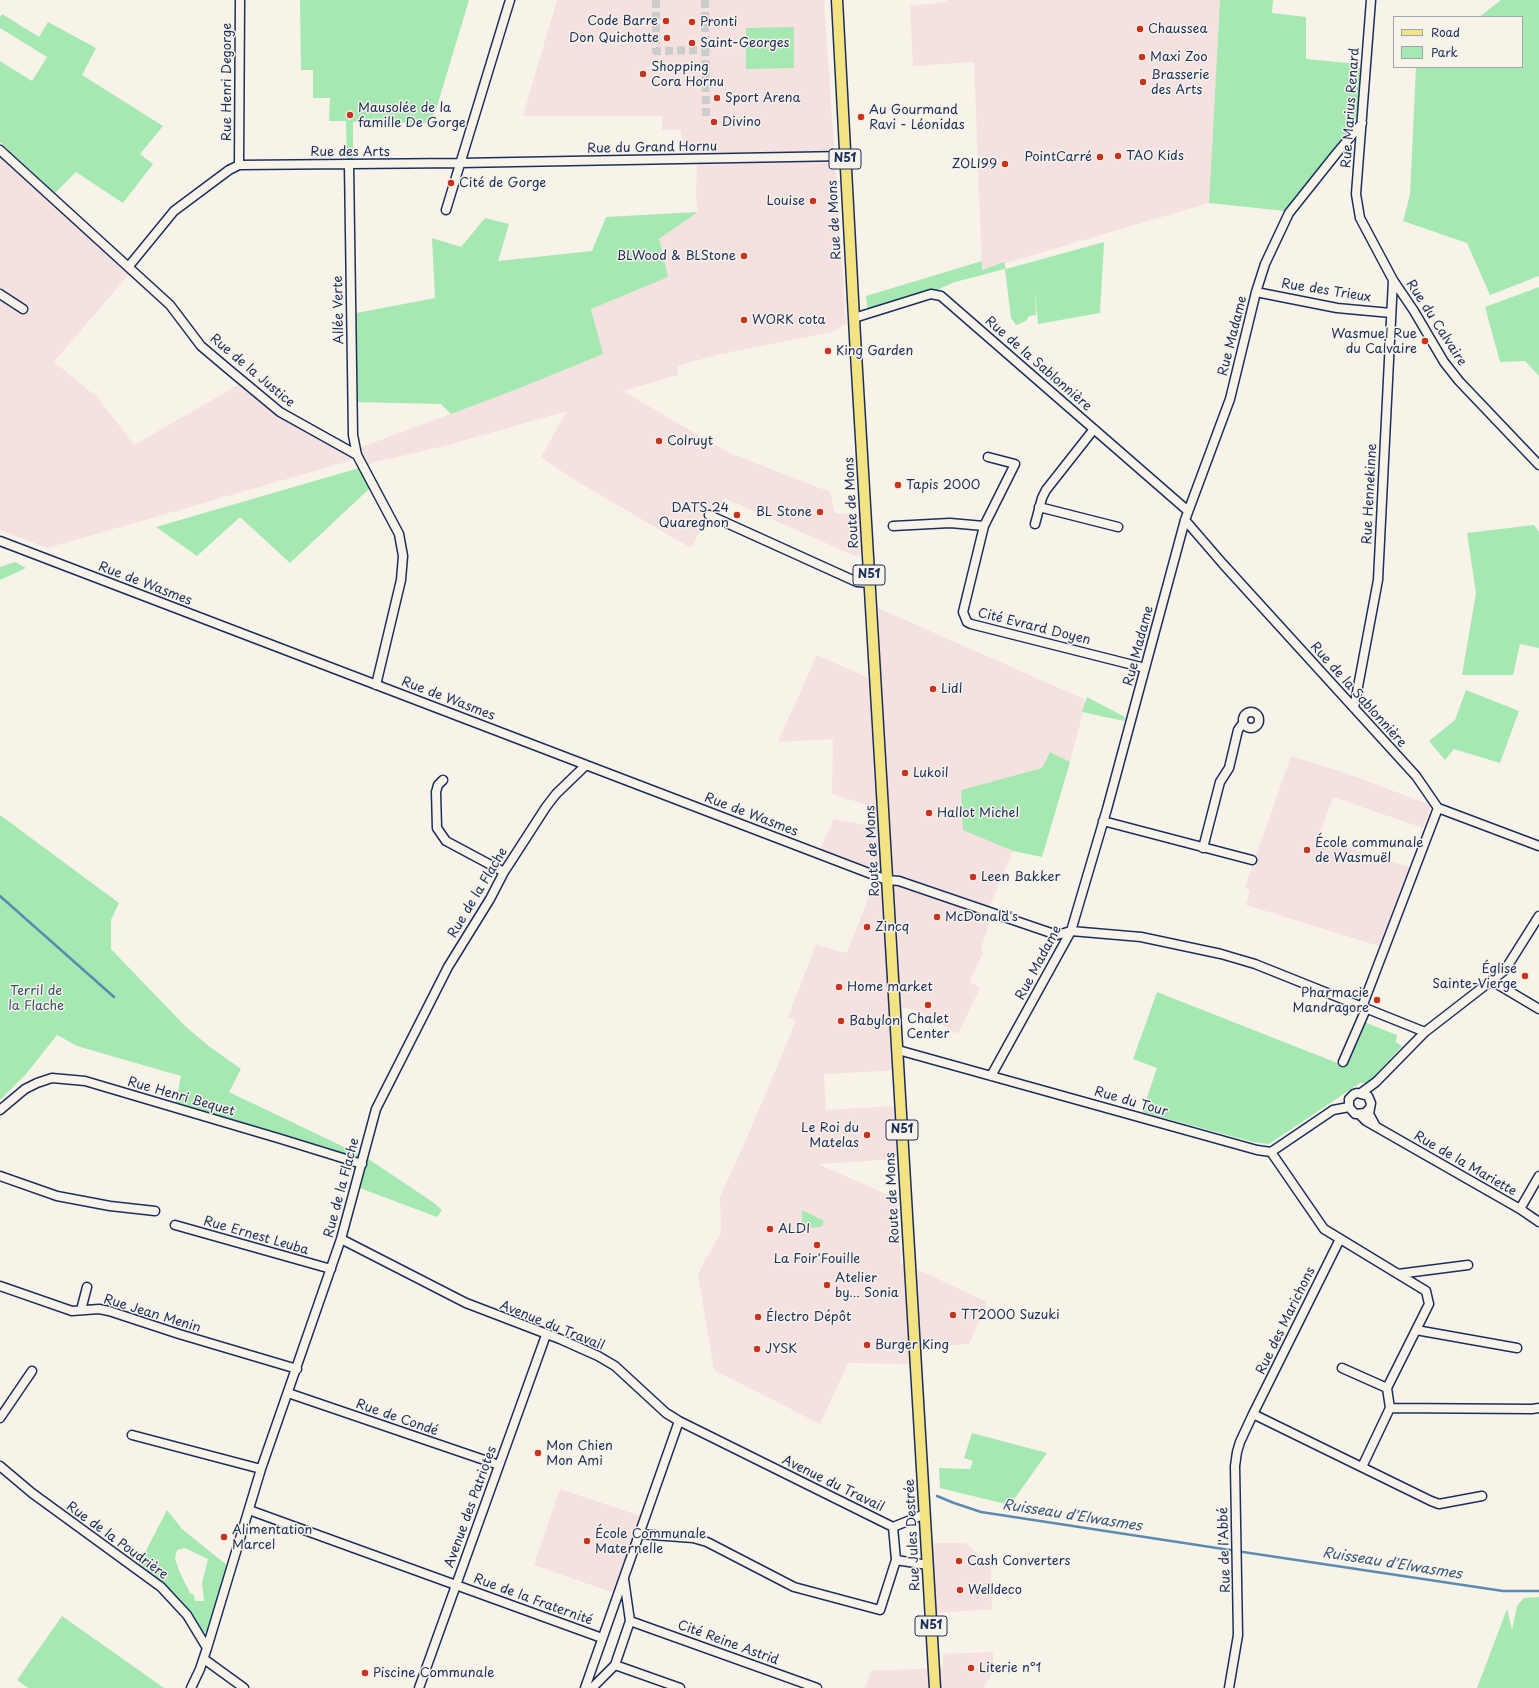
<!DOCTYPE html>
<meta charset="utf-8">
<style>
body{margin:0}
#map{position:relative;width:1539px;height:1688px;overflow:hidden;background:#f7f3e8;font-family:"Playpen Sans",sans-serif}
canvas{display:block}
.legend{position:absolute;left:1393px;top:16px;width:130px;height:52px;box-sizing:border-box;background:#f7f3e8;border:1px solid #9fa5b1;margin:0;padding:5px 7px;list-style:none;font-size:12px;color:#1b2f5e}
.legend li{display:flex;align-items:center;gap:8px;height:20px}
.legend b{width:20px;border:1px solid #9fa5b1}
</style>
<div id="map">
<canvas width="1539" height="1688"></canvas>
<ul class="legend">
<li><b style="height:5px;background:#f4e382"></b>Road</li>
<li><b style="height:11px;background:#a5e8b2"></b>Park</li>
</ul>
</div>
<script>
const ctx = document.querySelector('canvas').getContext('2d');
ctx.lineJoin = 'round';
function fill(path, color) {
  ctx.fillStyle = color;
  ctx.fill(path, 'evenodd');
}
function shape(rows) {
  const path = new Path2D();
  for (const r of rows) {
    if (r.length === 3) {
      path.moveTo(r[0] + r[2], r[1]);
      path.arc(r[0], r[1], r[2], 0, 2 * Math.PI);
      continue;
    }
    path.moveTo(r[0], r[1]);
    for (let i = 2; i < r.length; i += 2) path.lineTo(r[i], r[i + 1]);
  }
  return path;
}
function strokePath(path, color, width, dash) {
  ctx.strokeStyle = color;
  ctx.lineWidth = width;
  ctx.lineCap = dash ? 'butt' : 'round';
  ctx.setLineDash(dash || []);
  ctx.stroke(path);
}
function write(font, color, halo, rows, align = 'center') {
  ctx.font = font + ' "Playpen Sans",sans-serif';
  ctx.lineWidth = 3;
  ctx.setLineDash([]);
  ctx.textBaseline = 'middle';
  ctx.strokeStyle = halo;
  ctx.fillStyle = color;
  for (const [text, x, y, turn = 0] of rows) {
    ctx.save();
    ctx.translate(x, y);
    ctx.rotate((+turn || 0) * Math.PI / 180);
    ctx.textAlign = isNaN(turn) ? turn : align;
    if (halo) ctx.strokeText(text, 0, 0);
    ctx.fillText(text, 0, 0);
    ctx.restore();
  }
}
fill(shape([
 [557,0,824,0,846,324,832,332,720,354,677,366,678,375,623,391,727,452,830,492,835,514,865,512,868,554,855,556,724,498,714,518,706,519,691,548,573,479,541,457,567,411,448,445,389,459,378,461,366,466,359,448,520,388,602,354,591,307,659,239,698,212,696,198,697,159,683,159,681,130,662,130,662,116,523,116],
 [947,0,1220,0,1209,203,982,270,974,62,913,66,910,6,946,2],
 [0,155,129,274,54,362,98,398,134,445,240,384,276,414,349,452,353,460,47,548,0,530],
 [871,605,1086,700,1070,762,1050,752,1042,768,961,790,964,830,1013,851,987,912,992,914,981,949,983,952,970,982,980,988,958,1034,918,1011,906,1008,895,1009,899,1070,824,1074,826,1110,895,1106,897,1159,818,1164,897,1199,901,1264,921,1271,987,1302,969,1344,916,1348,913,1364,848,1363,820,1424,714,1370,698,1276,705,1260,721,1233,720,1197,750,1131,796,1021,788,1017,816,945,847,953,872,889,873,867,863,865,820,849,834,819,873,826,874,807,832,794,833,739,778,742,817,655,875,681],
 [1291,756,1342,772,1431,805,1423,828,1333,797,1318,838,1409,867,1379,946,1246,905,1250,890,1245,887],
 [560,1489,641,1516,614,1593,534,1565],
 [932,1543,965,1543,991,1565,992,1609,936,1613],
 [993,1652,993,1672,984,1688,865,1688,871,1671,943,1668,943,1654]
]), '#f5e1e0');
fill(shape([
 [300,0,469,0,435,113,427,123,353,122,353,164,347,164,346,121,329,121,330,98,313,98,313,70,301,70],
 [1220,0,1273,0,1272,13,1306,17,1306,59,1358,64,1362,74,1358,116,1350,131,1285,211,1209,203],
 [1501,0,1539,0,1539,276,1490,295,1467,243,1403,221,1410,195,1416,67,1522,67,1522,17,1479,17],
 [2,14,39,37,48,22,96,48,82,75,163,126,140,154,153,164,123,203,76,172,55,193,0,142,0,61,32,81,47,57,0,28,0,17],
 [794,27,794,68,746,69,746,28],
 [698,212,659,239,668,277,591,309,603,354,520,388,451,414,441,404,353,402,351,314,435,298,432,238,461,247,485,218,509,224,498,261,592,251,606,217],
 [1104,242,1100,313,1038,324,1035,292,1036,315,1029,316,1026,321,1016,325,1011,318,1005,269,955,282,941,288,934,294,868,314,866,296,982,261,982,270,1004,262,1006,269],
 [1539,287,1539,376,1525,361,1500,362,1485,307],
 [359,468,370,488,290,563,240,517,197,556,156,527],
 [1534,525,1539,532,1539,648,1520,644,1513,675,1462,675,1476,593,1467,533],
 [15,562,26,568,0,580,0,567],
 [1466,690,1519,711,1500,763,1454,749,1445,760,1429,741,1455,720],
 [1087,697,1125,717,1124,721,1082,712],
 [1050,752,1070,762,1042,857,1013,851,963,830,961,790,1042,768],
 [0,815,119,903,111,920,111,949,185,1026,210,1047,241,1069,229,1092,367,1158,434,1203,442,1210,437,1217,357,1187,364,1162,175,1106,181,1076,77,1046,57,1035,26,1074,0,1100],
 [1157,992,1345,1066,1364,1022,1397,1035,1396,1042,1402,1046,1368,1083,1360,1083,1269,1144,1253,1142,1142,1112,1157,1068,1133,1059],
 [802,1210,824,1221,821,1227,802,1228],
 [972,1433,1047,1453,1010,1505,940,1488,939,1468,970,1469,973,1461,964,1458],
 [167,1510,182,1529,228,1566,208,1633,200,1632,137,1568],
 [185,1548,208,1559,202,1583,204,1601,195,1601,194,1595,190,1593,180,1573,175,1559,177,1550],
 [1539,1597,1539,1688,1477,1688,1507,1609,1512,1630,1517,1606,1524,1598],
 [62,1616,164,1688,28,1688,17,1680]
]), '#a5e8b2');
strokePath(shape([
 [0,896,114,997],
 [937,1496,954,1503,981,1512,1230,1550],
 [1243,1552,1503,1591,1539,1591]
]), '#5b8bb0', 2.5);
strokePath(shape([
 [656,0,656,51,705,50],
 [705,0,706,118]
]), '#cbcccc', 8, [8, 4]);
const minor = shape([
 [1371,0,1356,194,1360,218,1393,280,1414,311,1444,362,1459,381,1539,465],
 [0,150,170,305,201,346,227,368,280,412,357,455],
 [349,164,353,435,357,455,399,534,403,556,401,580,376,685],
 [239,165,240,0],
 [446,210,510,0],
 [129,266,174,211,229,170,239,165,460,163,845,156],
 [1256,292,1337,308,1391,313],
 [0,294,23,309],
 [854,318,931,294,941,296,1188,511],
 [988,457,1015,464,984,526,963,612,967,622,971,624,1145,668],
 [1039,507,1118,527],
 [709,515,857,582,870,583],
 [1185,520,1223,564,1416,776,1438,808,1539,846],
 [1035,524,1042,498,1046,490,1094,429],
 [893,526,950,523,984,526],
 [0,541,887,880,899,881,1057,935,1071,931,1141,937,1221,954,1255,964,1425,1032],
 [1354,708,1378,580,1393,280],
 [1251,720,8],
 [443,780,438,785,436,792,437,828,446,841,504,872],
 [1103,821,1252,860],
 [1203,848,1220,782,1229,768,1238,730,1243,723],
 [1488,983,1497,984,1539,1009],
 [1362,1007,1438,808],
 [898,1050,1257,1150,1271,1152,1333,1110,1349,1107],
 [1343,1062,1366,1009],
 [991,1076,1071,931,1107,809,1185,520,1230,399,1256,292,1265,264,1289,213,1336,154,1362,123],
 [1361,1093,1376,1082,1425,1032,1505,970,1539,916],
 [1370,1108,1365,1113,1355,1114,1349,1107,1349,1099,1354,1094,1357,1093,1368,1096,1371,1103,1369,1114,1375,1125],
 [0,1110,25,1089,37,1083,52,1078,85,1081,281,1139,362,1164],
 [1359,1114,1366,1121,1520,1209,1539,1222],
 [1271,1152,1324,1229,1426,1291,1429,1304,1387,1388,1390,1408,1362,1467],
 [0,1176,57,1196,110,1206,155,1211],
 [1520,1209,1539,1176],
 [175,1225,331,1269],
 [341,1239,466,1303,560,1339,598,1356,615,1366,666,1413,679,1421,893,1527],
 [1398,1274,1468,1265],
 [0,1286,72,1311,99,1309,109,1311,179,1334,297,1369],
 [81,1310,87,1287],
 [1416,1330,1517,1348],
 [1342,1368,1387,1388],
 [288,1393,499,1465],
 [1390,1408,1532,1409,1539,1408],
 [1253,1414,1431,1501,1439,1504,1482,1496],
 [0,1418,32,1371],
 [132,1435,261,1469],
 [0,1466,32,1493,161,1587,187,1615,207,1648],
 [249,1510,602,1638],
 [893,1527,925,1514],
 [639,1534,693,1538,707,1542,794,1587,880,1610,896,1560,893,1527],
 [896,1560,928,1565],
 [630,1621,817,1688],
 [204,1659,244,1688],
 [615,1665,680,1688],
 [191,1688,200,1669,207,1648,261,1469,341,1239,376,1109,448,967,490,899,504,872,546,807,556,794,586,765],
 [419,1688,546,1335],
 [585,1688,679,1421],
 [592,1688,615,1665,630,1621,624,1579],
 [1229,1688,1238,1635,1235,1466,1237,1452,1240,1442,1253,1414,1340,1239]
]);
const major = shape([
 [837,0,855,337,935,1688]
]);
strokePath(minor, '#1b2f5e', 11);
strokePath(major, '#1b2f5e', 13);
strokePath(minor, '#f7f3e8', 8);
strokePath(major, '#f4e382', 10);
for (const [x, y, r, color] of [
 [666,21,4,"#c8321e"],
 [692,22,4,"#c8321e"],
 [1140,29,4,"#c8321e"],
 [667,38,4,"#c8321e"],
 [692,43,4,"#c8321e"],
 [1142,57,4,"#c8321e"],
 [643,74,4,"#c8321e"],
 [1143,82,4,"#c8321e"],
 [717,98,4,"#c8321e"],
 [350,115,4,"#c8321e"],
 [861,117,4,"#c8321e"],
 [714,122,4,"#c8321e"],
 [1118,156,4,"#c8321e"],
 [1100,157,4,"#c8321e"],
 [1005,164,4,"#c8321e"],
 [451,183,4,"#c8321e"],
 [813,201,4,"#c8321e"],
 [744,256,4,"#c8321e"],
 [744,320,4,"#c8321e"],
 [1425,341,4,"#c8321e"],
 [828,351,4,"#c8321e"],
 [659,441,4,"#c8321e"],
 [898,485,4,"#c8321e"],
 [820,512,4,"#c8321e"],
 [737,515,4,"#c8321e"],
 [933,689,4,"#c8321e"],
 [905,773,4,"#c8321e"],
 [929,813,4,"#c8321e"],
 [1307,850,4,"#c8321e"],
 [973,877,4,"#c8321e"],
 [937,917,4,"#c8321e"],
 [867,927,4,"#c8321e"],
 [1525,976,4,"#c8321e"],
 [839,987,4,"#c8321e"],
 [1377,1000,4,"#c8321e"],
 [928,1005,4,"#c8321e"],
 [841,1021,4,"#c8321e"],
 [867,1135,4,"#c8321e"],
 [770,1229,4,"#c8321e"],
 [817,1245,4,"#c8321e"],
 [827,1285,4,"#c8321e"],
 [953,1315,4,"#c8321e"],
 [758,1317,4,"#c8321e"],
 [867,1345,4,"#c8321e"],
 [757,1349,4,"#c8321e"],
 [538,1453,4,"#c8321e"],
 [224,1537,4,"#c8321e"],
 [587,1541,4,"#c8321e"],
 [959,1561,4,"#c8321e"],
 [960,1590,4,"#c8321e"],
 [971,1668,4,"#c8321e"],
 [365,1673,4,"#c8321e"]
]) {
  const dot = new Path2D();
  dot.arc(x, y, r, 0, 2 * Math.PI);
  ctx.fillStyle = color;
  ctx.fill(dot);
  strokePath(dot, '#f7f3e8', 1.5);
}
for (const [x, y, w] of [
 [845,159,32],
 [869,575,32],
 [902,1130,32],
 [931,1626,32]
]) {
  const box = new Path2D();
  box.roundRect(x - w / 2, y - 10, w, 20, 3);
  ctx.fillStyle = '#f7f3e8';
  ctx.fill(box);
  strokePath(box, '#1b2f5e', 1);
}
write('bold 12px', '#1b2f5e', null, [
 ["N51",845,159],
 ["N51",869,575],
 ["N51",902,1130],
 ["N51",931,1626]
]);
write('13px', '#1b2f5e', '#f7f3e8', [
 ["Code Barre",658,21,"right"],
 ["Pronti",700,22],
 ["Chaussea",1148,29],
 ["Don Quichotte",659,38,"right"],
 ["Saint-Georges",700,43],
 ["Maxi Zoo",1150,57],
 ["Shopping",651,67],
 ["Cora Hornu",651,82],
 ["Brasserie",1151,75],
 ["des Arts",1151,90],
 ["Sport Arena",725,98],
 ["Mausolée de la",358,108],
 ["famille De Gorge",358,123],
 ["Au Gourmand",869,110],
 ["Ravi - Léonidas",869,125],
 ["Divino",722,122],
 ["TAO Kids",1126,156],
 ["PointCarré",1092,157,"right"],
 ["ZOLI99",997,164,"right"],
 ["Cité de Gorge",459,183],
 ["Louise",805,201,"right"],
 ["BLWood & BLStone",736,256,"right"],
 ["WORK cota",752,320],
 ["Wasmuel Rue",1417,334,"right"],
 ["du Calvaire",1417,349,"right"],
 ["King Garden",836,351],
 ["Colruyt",667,441],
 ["Tapis 2000",906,485],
 ["DATS 24",729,508,"right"],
 ["Quaregnon",729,523,"right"],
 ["BL Stone",812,512,"right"],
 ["Lidl",941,689],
 ["Lukoil",913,773],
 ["Hallot Michel",937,813],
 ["École communale",1315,843],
 ["de Wasmuël",1315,858],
 ["Leen Bakker",981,877],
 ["McDonald's",945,917],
 ["Zincq",875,927],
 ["Église",1517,969,"right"],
 ["Sainte-Vierge",1517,984,"right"],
 ["Home market",847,987],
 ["Pharmacie",1369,993,"right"],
 ["Mandragore",1369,1008,"right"],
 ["Chalet",928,1019,"center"],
 ["Center",928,1034,"center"],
 ["Babylon",849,1021],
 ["Le Roi du",859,1128,"right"],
 ["Matelas",859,1143,"right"],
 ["ALDI",778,1229],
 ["La Foir'Fouille",817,1259,"center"],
 ["Atelier",835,1278],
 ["by... Sonia",835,1293],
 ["TT2000 Suzuki",961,1315],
 ["Électro Dépôt",766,1317],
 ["Burger King",875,1345],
 ["JYSK",765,1349],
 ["Mon Chien",546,1446],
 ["Mon Ami",546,1461],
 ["Alimentation",232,1530],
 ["Marcel",232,1545],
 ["École Communale",595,1534],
 ["Maternelle",595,1549],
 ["Cash Converters",967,1561],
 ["Welldeco",968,1590],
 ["Literie n°1",979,1668],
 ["Piscine Communale",373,1673]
], 'left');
write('13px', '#1b2f5e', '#f7f3e8', [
 ["Rue Henri Degorge",227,82,-90],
 ["Rue Marius Renard",1351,108,-86],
 ["Rue du Grand Hornu",652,148,-1],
 ["Rue des Arts",350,152],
 ["Rue de Mons",835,220,-93],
 ["Rue des Trieux",1326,291,9],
 ["Allée Verte",339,310,-91],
 ["Rue du Calvaire",1436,323,57],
 ["Rue Madame",1233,336,-76],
 ["Rue de la Sablonnière",1038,364,41],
 ["Rue de la Justice",252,371,40],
 ["Rue Hennekinne",1370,494,-87],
 ["Route de Mons",852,503,-93],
 ["Rue de Wasmes",145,584,21],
 ["Cité Evrard Doyen",1034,627,14],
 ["Rue Madame",1139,646,-75],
 ["Rue de la Sablonnière",1358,695,48],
 ["Rue de Wasmes",448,699,21],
 ["Rue de Wasmes",751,815,21],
 ["Route de Mons",873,851,-93],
 ["Rue de la Flache",478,893,-59],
 ["Rue Madame",1039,963,-62],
 ["Rue Henri Bequet",181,1097,16],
 ["Rue du Tour",1131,1102,16],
 ["Rue de la Mariette",1465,1164,30],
 ["Rue de la Flache",342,1188,-75],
 ["Route de Mons",893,1198,-93],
 ["Rue Ernest Leuba",256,1236,16],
 ["Rue Jean Menin",152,1314,17],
 ["Rue des Marichons",1286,1321,-64],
 ["Avenue du Travail",552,1326,22],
 ["Rue de Condé",397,1418,19],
 ["Avenue du Travail",833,1484,26],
 ["Avenue des Patriotes",471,1507,-70],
 ["Rue Jules Destrée",913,1535,-93],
 ["Rue de la Poudrière",117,1541,36],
 ["Rue de l'Abbé",1225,1550,-92],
 ["Rue de la Fraternité",533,1600,20],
 ["Cité Reine Astrid",728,1643,20]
]);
write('13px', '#37546f', '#f7f3e8', [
 ["Terril de",36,991],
 ["la Flache",36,1006]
]);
write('italic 14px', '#365680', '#f7f3e8', [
 ["Ruisseau d'Elwasmes",1072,1516,9],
 ["Ruisseau d'Elwasmes",1392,1564,9]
]);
</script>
